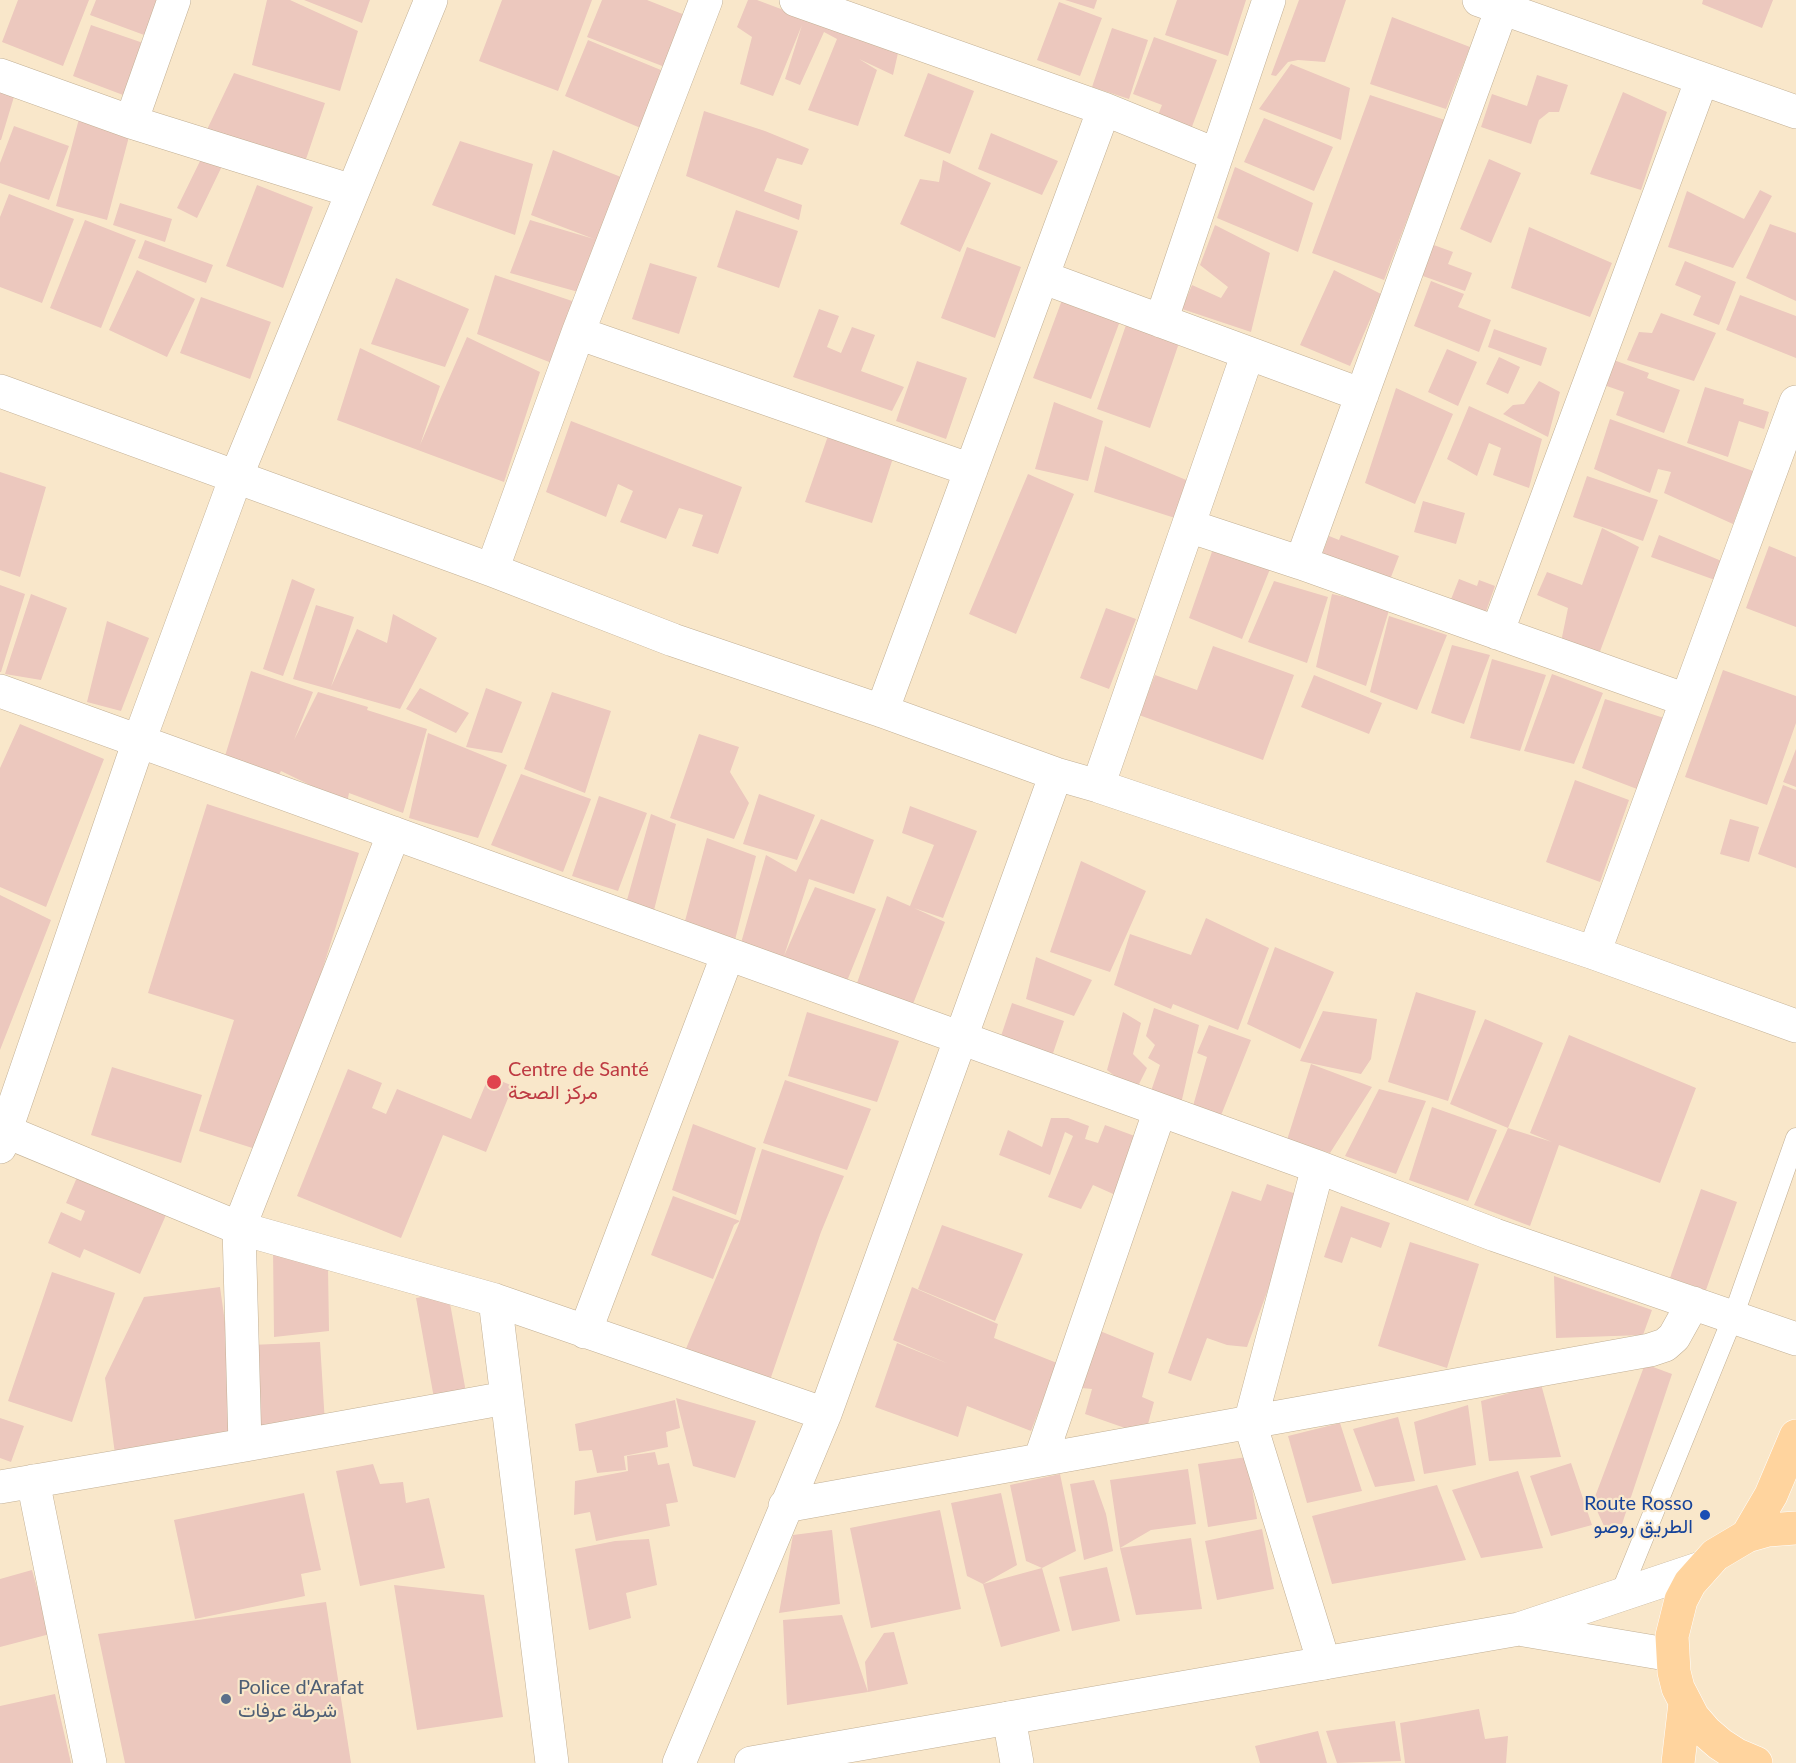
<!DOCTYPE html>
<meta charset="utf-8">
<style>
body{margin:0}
canvas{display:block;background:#f9e7ca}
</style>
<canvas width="1796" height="1763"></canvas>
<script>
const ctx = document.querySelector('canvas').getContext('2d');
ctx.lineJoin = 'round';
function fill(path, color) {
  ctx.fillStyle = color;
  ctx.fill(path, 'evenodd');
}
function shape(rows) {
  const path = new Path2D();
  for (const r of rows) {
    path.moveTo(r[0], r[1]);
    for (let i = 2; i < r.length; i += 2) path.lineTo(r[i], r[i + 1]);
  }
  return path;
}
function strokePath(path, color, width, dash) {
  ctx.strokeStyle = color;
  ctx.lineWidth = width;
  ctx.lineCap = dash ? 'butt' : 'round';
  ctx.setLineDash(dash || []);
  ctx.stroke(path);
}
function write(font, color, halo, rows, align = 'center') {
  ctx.font = font + ' Lato,Vazirmatn,sans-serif';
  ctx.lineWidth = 4.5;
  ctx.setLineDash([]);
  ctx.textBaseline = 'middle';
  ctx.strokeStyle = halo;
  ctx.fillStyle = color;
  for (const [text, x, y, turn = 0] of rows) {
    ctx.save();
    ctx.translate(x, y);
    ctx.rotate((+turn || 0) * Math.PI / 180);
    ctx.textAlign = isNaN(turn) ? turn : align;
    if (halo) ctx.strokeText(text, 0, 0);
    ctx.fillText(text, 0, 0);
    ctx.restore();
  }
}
fill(shape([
 [18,0,89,0,63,66,2,42],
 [96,0,169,0,155,39,90,15],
 [267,0,290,0,358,31,340,91,252,65],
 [304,0,370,0,362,23],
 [502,0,592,0,558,91,479,61],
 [602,0,647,0,690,17,670,69,587,37],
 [748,0,757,0,898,53,893,75,859,59,877,70,858,126,808,110,837,39,824,32,800,85,785,79,802,25,773,96,740,84,752,37,737,27],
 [1065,0,1097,0,1094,9],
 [1177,0,1246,0,1228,56,1165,35],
 [1299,0,1346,0,1325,62,1298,60,1288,62,1276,76,1271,75],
 [1703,0,1773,0,1762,28,1702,4],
 [1059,2,1102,18,1080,76,1037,60],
 [1392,17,1470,47,1446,109,1370,84],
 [91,25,149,45,131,98,73,76],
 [1112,28,1148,40,1129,99,1092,87],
 [1154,37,1217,60,1190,132,1156,120,1162,105,1133,94],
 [588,40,673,75,650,132,565,96],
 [1291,64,1350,88,1341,140,1259,109],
 [234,73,325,103,304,165,203,138],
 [928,73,974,91,950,154,904,136],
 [1537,75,1568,85,1559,112,1549,112,1539,120,1531,144,1481,127,1492,94,1527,106],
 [0,85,16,90,1,140,0,140],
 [1623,92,1667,112,1641,190,1590,174],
 [1370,95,1445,120,1384,280,1312,253],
 [704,111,765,131,809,149,802,165,777,158,764,191,802,205,799,220,686,176],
 [80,115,131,129,107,220,56,206],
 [1264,118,1333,147,1314,191,1244,162],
 [14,126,69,146,49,200,0,183,0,163],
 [991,133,1058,161,1042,195,978,169],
 [460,141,533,164,515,235,432,205],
 [553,150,621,177,582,293,510,273,530,220,594,239,531,215],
 [203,155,223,164,197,218,177,208],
 [1489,159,1521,173,1491,243,1460,229],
 [943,160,991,183,960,252,900,224,920,179,939,182],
 [1235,167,1313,203,1298,252,1217,218],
 [257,185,313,207,283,288,226,266],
 [1760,190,1772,196,1733,268,1668,247,1687,191,1744,219],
 [9,194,74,219,42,303,0,287,0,217],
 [120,203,172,219,165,242,113,225],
 [736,210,798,231,779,288,717,267],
 [85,220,136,240,101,328,50,308],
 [1770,224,1796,233,1796,301,1746,278],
 [1215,225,1270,253,1251,332,1182,309,1192,285,1221,298,1228,287,1200,265],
 [1529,227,1612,263,1590,317,1511,288],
 [145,240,213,265,206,283,138,258],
 [1431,244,1453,252,1448,264,1472,273,1465,291,1420,275],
 [967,247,1021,267,995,338,941,318],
 [1685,261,1736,282,1719,325,1693,315,1701,296,1675,285],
 [650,263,697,277,679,334,632,319],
 [137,270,195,299,167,357,109,330],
 [1334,270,1381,294,1350,366,1300,345],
 [495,275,581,304,557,365,477,334],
 [396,278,469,309,445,367,371,344],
 [1431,281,1464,294,1458,307,1491,320,1479,352,1414,326],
 [1740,295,1796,316,1796,358,1726,330],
 [201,297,271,322,250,379,180,353],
 [1062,300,1120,321,1091,399,1033,378],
 [819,309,839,316,827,347,841,353,852,327,875,335,861,371,904,387,892,411,793,377],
 [1661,313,1716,333,1694,381,1627,360,1639,332,1652,333],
 [1126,325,1179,343,1150,428,1097,409],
 [1494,329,1547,348,1541,366,1488,347],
 [467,337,540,372,504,482,337,420,360,348,440,386,420,445],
 [1447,349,1477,362,1458,406,1428,392],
 [1499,357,1520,367,1508,394,1486,384],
 [1611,359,1649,373,1647,378,1680,390,1664,433,1616,415,1624,392,1601,384],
 [917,361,967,378,946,439,896,421],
 [1539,381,1560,392,1548,437,1503,414,1513,405,1524,404],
 [1705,387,1744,399,1743,404,1769,412,1764,429,1739,421,1728,457,1687,443],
 [1396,388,1453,414,1415,504,1365,483],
 [1054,402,1103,421,1088,481,1035,469],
 [1469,406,1542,439,1529,488,1493,475,1501,448,1489,443,1477,476,1447,459],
 [1610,419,1753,471,1733,524,1664,493,1671,472,1658,469,1650,493,1594,469],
 [571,421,742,487,718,554,692,546,703,515,679,508,666,539,620,522,633,491,618,484,606,517,546,492],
 [829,433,893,458,872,523,805,502],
 [1105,446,1191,482,1175,518,1094,492],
 [0,472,46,487,20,577,0,570],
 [1028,474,1074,494,1016,634,969,614],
 [1587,476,1658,500,1643,541,1573,517],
 [1423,501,1465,513,1456,544,1414,532],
 [1602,528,1639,547,1599,654,1561,642,1568,608,1537,595,1547,572,1582,585],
 [1341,535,1399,556,1388,585,1320,560,1329,536,1339,540],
 [1659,535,1724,562,1715,580,1651,557],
 [1214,546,1270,569,1242,639,1189,618],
 [1769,546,1796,557,1796,627,1746,608],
 [292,579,315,589,283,676,263,669],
 [1459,579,1477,586,1479,580,1495,586,1483,620,1448,607],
 [1274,581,1328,597,1307,663,1248,642],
 [0,585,25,594,1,672,0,672],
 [31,594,67,608,41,680,5,674],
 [1332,594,1390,607,1366,686,1316,667],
 [316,605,354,617,331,687,357,629,387,643,393,614,437,638,400,709,293,679],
 [1106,608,1136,619,1109,689,1080,678],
 [1389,616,1447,635,1417,710,1370,692],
 [107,621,149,638,121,711,87,702],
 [1452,645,1490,655,1464,724,1431,713],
 [1213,646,1294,675,1263,760,1139,715,1155,675,1197,690],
 [1492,659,1546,675,1520,751,1470,738],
 [1723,670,1796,696,1796,723,1767,805,1685,777],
 [251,671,313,692,294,740,318,692,368,707,367,710,427,729,403,813,349,793,347,803,281,771,279,775,225,756],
 [1552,674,1603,693,1574,764,1524,751],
 [1314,675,1382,703,1369,734,1301,707],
 [420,688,469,713,456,733,406,709],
 [486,688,522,702,502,753,466,747],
 [552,692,611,711,585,793,524,769],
 [1605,699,1664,718,1637,789,1582,768],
 [20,724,104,759,46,907,0,887,0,768],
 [428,733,507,765,478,838,409,818],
 [699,734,739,747,730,772,749,803,734,839,670,818],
 [1796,749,1796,787,1783,782],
 [521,774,591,799,563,872,491,845],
 [1575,780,1629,800,1600,882,1546,862],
 [1783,785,1796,790,1796,868,1758,854],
 [759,794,815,815,797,860,743,844],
 [599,796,647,813,618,891,572,876],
 [207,804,359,853,265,1152,199,1131,234,1020,148,993],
 [910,806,977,831,943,918,914,908,945,922,913,1004,856,986,887,896,910,906,934,845,902,833],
 [651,814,676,824,654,910,627,900],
 [821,819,874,840,854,894,809,879,784,956,815,887,876,909,847,981,741,943,766,855,796,872],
 [1730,819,1759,827,1749,862,1720,854],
 [707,838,756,856,735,940,685,921],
 [1081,861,1146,891,1110,972,1050,952],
 [0,895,51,920,0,1050],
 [1206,918,1269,948,1238,1030,1173,1004,1171,1009,1114,985,1130,934,1191,955],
 [1275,947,1334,972,1300,1049,1247,1024],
 [1036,957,1092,980,1074,1016,1026,999],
 [1416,992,1476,1011,1448,1101,1388,1082],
 [1012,1003,1064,1021,1050,1062,998,1045],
 [1154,1008,1199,1025,1181,1104,1151,1091,1160,1065,1148,1058,1155,1045,1146,1036],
 [1323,1011,1377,1019,1371,1059,1361,1074,1300,1061],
 [807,1012,899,1041,877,1102,788,1076],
 [1123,1012,1141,1023,1133,1054,1147,1068,1135,1092,1107,1070],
 [1485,1019,1543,1043,1508,1128,1450,1104],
 [1209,1025,1251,1040,1218,1123,1191,1113,1207,1057,1197,1053],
 [1569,1035,1696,1088,1660,1183,1559,1145,1530,1226,1474,1205,1508,1128,1552,1142,1530,1133],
 [1311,1064,1372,1087,1330,1153,1287,1140],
 [112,1067,202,1095,181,1163,91,1135],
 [348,1069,382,1083,372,1108,386,1114,397,1089,471,1119,489,1076,513,1086,486,1152,443,1135,401,1238,297,1196],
 [785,1080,871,1109,847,1170,763,1143],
 [1379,1089,1426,1101,1396,1174,1345,1156],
 [1432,1107,1497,1130,1468,1201,1409,1180],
 [1051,1118,1068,1118,1089,1126,1085,1139,1098,1143,1105,1125,1140,1138,1120,1197,1093,1185,1081,1209,1048,1197,1073,1136,1065,1132,1050,1175,999,1155,1008,1130,1042,1147],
 [693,1124,756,1148,736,1215,672,1190],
 [762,1149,844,1176,821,1232,769,1383,685,1351,740,1221,734,1225,713,1279,651,1255,673,1196,740,1221],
 [78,1175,166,1215,140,1274,84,1249,80,1258,48,1243,61,1212,81,1221,85,1211,66,1203],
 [1267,1184,1302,1196,1247,1347,1227,1345,1207,1338,1191,1381,1168,1373,1232,1191,1261,1201],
 [1701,1189,1737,1202,1706,1290,1670,1278],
 [1341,1206,1390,1223,1381,1248,1351,1237,1342,1263,1324,1257],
 [942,1225,1023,1254,995,1321,918,1289],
 [1410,1242,1479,1264,1447,1368,1378,1346],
 [273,1248,328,1267,329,1331,274,1337],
 [52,1272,115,1293,72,1422,8,1401],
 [1554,1276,1652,1310,1643,1335,1556,1338],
 [220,1287,241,1437,115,1454,105,1378,144,1297],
 [912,1287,998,1324,994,1338,1057,1363,1031,1431,967,1406,958,1437,875,1407,897,1343,949,1364,893,1340],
 [448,1292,467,1398,435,1404,416,1298],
 [1100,1331,1154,1353,1142,1397,1154,1402,1145,1435,1085,1414,1092,1389,1082,1388],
 [320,1342,325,1424,257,1436,251,1345],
 [1645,1364,1672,1374,1622,1524,1604,1526,1593,1502],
 [1541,1384,1561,1457,1489,1461,1481,1401],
 [676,1398,756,1421,735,1478,693,1466],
 [675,1400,680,1428,666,1432,668,1447,624,1456,626,1470,597,1473,592,1450,579,1451,575,1424],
 [1468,1405,1476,1465,1424,1474,1414,1422],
 [1398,1417,1415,1481,1375,1487,1353,1429],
 [0,1418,24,1426,11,1462,0,1458],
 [1340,1423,1362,1491,1307,1503,1288,1436],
 [655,1452,658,1465,669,1463,678,1502,666,1504,670,1526,596,1541,590,1512,574,1515,575,1481,628,1471,627,1456],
 [1247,1457,1257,1519,1208,1527,1198,1464],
 [1571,1463,1592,1525,1551,1536,1530,1476],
 [373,1464,380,1484,403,1482,406,1503,429,1498,445,1568,360,1586,336,1471],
 [1188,1469,1196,1524,1151,1530,1120,1548,1191,1538,1202,1609,1136,1615,1120,1548,1110,1480],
 [1518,1471,1543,1548,1481,1558,1452,1490],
 [1060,1474,1076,1551,1042,1568,1060,1631,1001,1647,983,1584,967,1576,951,1503,1001,1493,1017,1565,983,1584,1042,1568,1026,1561,1010,1485],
 [1094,1480,1106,1514,1113,1551,1084,1560,1070,1484],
 [1437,1485,1466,1560,1332,1584,1312,1516],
 [304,1493,321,1570,301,1574,305,1596,195,1619,174,1520],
 [940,1510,961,1609,871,1628,850,1528],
 [1262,1529,1274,1589,1217,1600,1205,1541],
 [832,1530,840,1604,779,1613,793,1535],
 [649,1539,657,1585,626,1593,631,1618,589,1630,575,1549,615,1541],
 [1107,1567,1120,1621,1072,1631,1059,1577],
 [32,1570,50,1634,0,1647,0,1579],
 [394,1585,484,1595,503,1717,417,1730],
 [326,1602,351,1763,125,1763,98,1634],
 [842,1615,868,1692,865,1662,884,1633,894,1632,908,1684,868,1692,787,1705,783,1620],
 [55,1694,71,1763,0,1763,0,1706],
 [1479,1709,1485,1739,1508,1736,1506,1763,1405,1763,1400,1723],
 [1395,1721,1401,1761,1337,1763,1326,1731],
 [1318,1731,1327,1763,1260,1763,1255,1746]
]), '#ecc8be');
const service = shape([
 [1620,1595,1733,1317,1796,1138]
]);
const minor = shape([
 [796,0,1104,109,1217,155],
 [1479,0,1796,112],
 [0,75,131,122,352,191],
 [131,122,174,0],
 [1042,277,1362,395],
 [1161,321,1269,0],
 [578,333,971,470],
 [0,391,492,570,673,640,882,711,1056,774,1098,786,1594,953,1796,1026],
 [1189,526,1301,563,1686,700],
 [1301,563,1502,8],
 [492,570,578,333,706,0],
 [1497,633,1702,79],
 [0,691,1318,1167,1495,1235,1796,1339],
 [882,711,1104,109],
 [1098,786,1248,353],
 [1594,953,1796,402],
 [0,1129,239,1228,495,1300,825,1414],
 [0,1147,139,741,236,477,431,0],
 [1318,1167,1250,1423,1324,1663],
 [495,1300,552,1763],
 [585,1332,728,954],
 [245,1445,239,1228,394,833],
 [1040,1460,1160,1110],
 [33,1481,90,1763],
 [0,1487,245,1445,506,1398],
 [785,1506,1650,1350,1665,1345,1674,1337,1693,1303],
 [1009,1718,1017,1763],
 [679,1763,825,1414,1056,774]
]);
const tertiary = shape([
 [1524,1630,1672,1655],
 [751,1763,1519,1629,1701,1568]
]);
const trunk = shape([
 [1747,1536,1771,1495,1796,1436],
 [1678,1763,1685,1703],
 [1756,1763,1737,1755,1720,1744,1706,1732,1693,1717,1678,1688,1674,1672,1672,1636,1681,1600,1690,1583,1715,1555,1747,1536,1768,1530,1796,1528]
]);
strokePath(service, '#c2b095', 21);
strokePath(minor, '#c2b095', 34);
strokePath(tertiary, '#c2b095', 34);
strokePath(trunk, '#fff', 34);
strokePath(service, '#fff', 20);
strokePath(minor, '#fff', 33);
strokePath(tertiary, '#fff', 33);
strokePath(trunk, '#ffd49e', 33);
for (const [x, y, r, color] of [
 [494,1082,8,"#e0444e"],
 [1705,1515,6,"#1a4fb4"],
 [226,1699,6,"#5c6f8a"]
]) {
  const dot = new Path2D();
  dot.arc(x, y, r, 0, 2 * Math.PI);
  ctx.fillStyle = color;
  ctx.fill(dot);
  strokePath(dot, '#f9e7ca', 2);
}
write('20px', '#be3a42', '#f9e7ca', [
 ["Centre de Santé",508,1070],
 ["مركز الصحة",508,1093]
], 'left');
write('20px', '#164399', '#f9e7ca', [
 ["Route Rosso",1693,1504],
 ["الطريق روصو",1693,1527]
], 'right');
write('20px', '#4e5e75', '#f9e7ca', [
 ["Police d'Arafat",238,1688],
 ["شرطة عرفات",238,1711]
], 'left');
</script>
